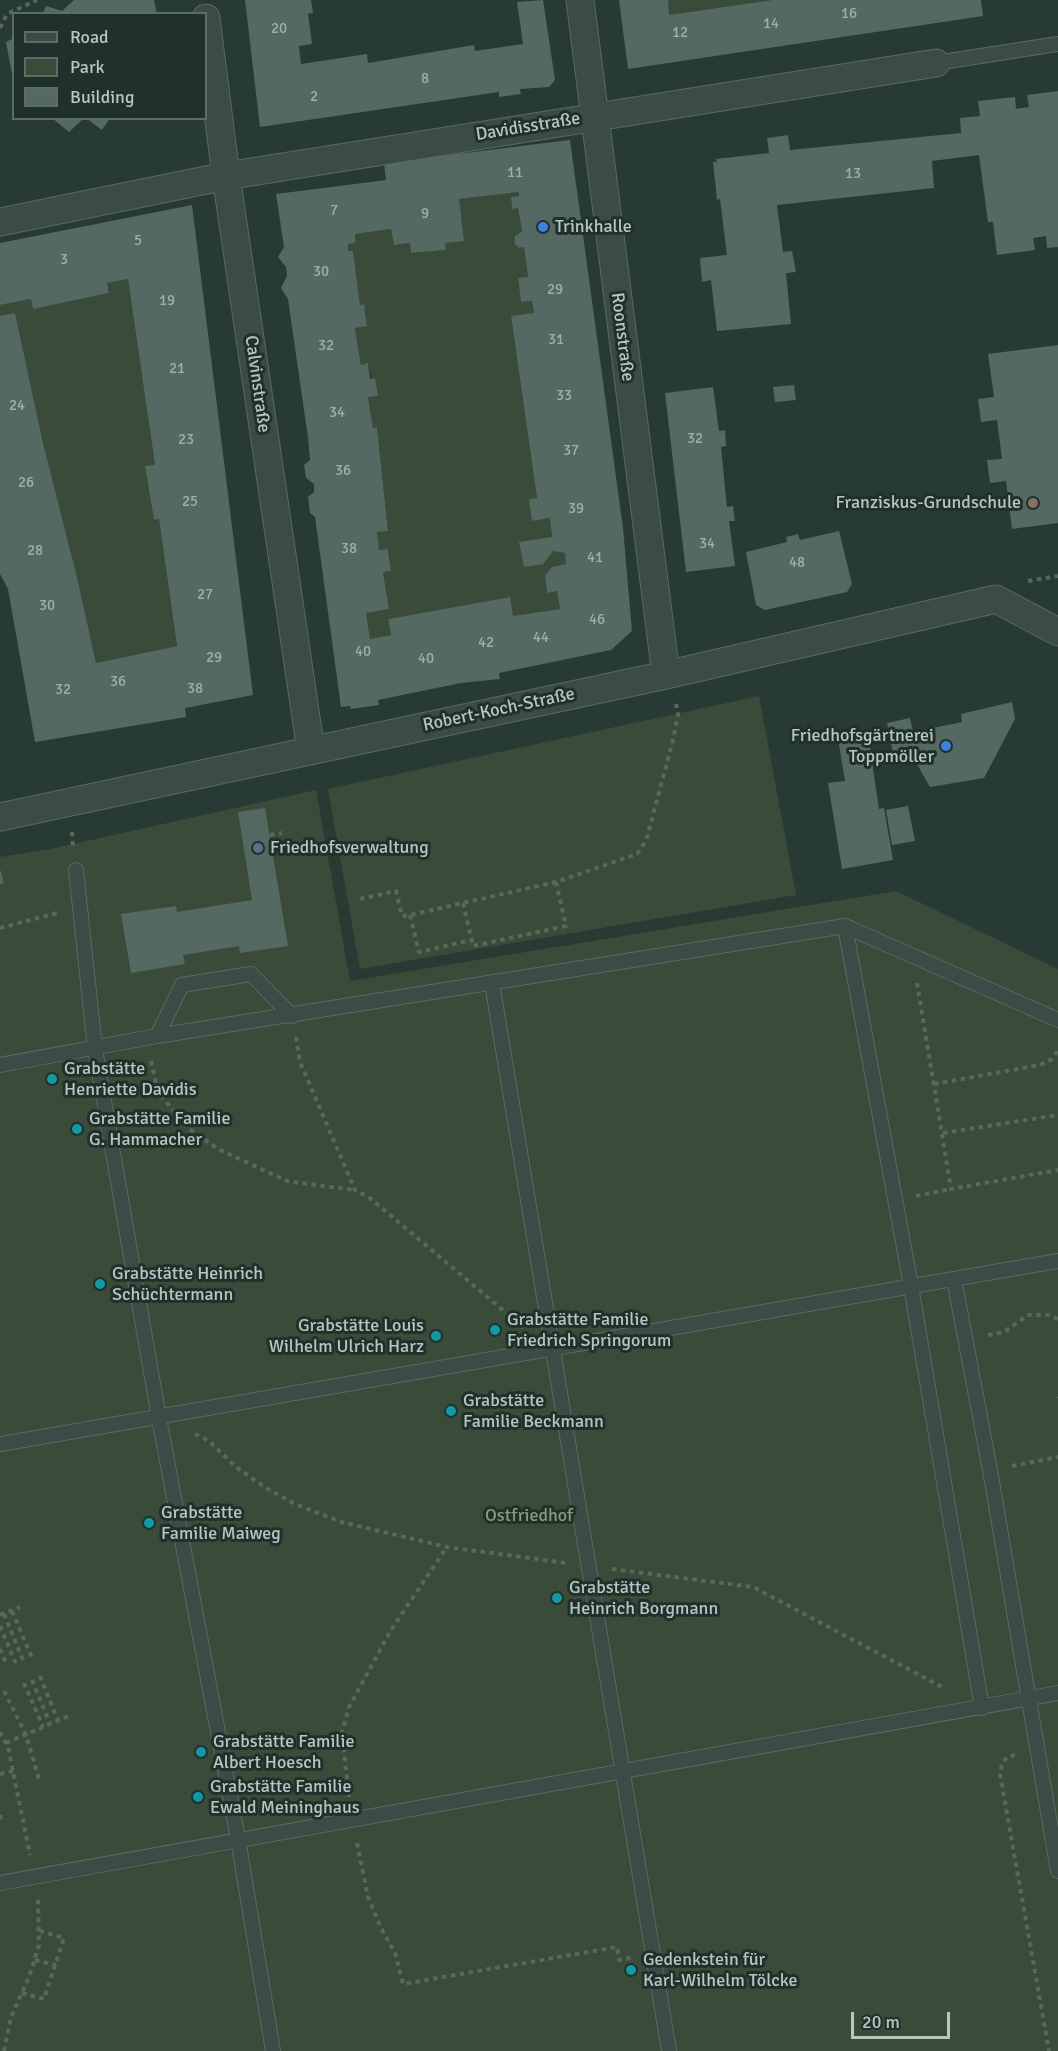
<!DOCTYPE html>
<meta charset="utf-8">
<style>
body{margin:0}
#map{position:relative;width:1058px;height:2051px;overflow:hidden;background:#273b34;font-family:Signika,sans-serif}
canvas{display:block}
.legend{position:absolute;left:12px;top:12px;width:195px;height:108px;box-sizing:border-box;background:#20312b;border:2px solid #5c6d67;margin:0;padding:8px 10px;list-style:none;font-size:18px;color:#b6c7c2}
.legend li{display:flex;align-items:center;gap:12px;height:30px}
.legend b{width:30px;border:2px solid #5c6d67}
.scale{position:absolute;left:851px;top:2012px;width:99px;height:27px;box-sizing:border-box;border:3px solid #b6c7c2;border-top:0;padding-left:8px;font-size:18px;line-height:21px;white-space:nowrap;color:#b6c7c2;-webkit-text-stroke:4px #20312b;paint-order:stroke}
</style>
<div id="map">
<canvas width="1058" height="2051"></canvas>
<ul class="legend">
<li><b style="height:8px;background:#3b4c46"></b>Road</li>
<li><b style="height:16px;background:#3a4c39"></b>Park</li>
<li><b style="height:16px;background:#536961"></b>Building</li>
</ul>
<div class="scale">20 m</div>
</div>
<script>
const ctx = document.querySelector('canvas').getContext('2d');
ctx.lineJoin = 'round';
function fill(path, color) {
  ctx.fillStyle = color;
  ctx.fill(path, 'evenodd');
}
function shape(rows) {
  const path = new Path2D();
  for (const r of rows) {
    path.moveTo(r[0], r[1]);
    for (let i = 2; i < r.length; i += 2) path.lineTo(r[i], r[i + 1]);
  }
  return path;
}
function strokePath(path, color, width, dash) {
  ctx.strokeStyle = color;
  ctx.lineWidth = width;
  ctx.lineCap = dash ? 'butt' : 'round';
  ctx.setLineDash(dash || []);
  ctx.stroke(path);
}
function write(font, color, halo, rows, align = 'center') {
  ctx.font = font + ' Signika,sans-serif';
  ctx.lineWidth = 6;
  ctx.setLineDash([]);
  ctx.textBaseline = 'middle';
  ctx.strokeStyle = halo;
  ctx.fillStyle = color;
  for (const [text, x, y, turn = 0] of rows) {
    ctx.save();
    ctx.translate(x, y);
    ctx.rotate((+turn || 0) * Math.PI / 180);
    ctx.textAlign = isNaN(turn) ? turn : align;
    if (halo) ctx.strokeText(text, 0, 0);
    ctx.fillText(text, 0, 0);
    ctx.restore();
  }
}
fill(shape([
 [668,0,772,0,669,15],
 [519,192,519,196,511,197,512,209,518,208,522,231,515,236,515,244,519,248,524,247,528,277,518,279,521,302,532,301,534,313,511,317,537,498,529,499,533,521,550,518,553,551,565,553,566,564,552,567,545,575,547,593,557,591,560,609,513,616,509,597,388,619,391,635,370,639,366,613,389,609,383,572,391,571,389,549,379,550,377,532,388,530,377,427,373,428,368,397,377,396,368,364,361,365,355,328,367,325,364,305,360,305,353,251,348,251,348,244,355,242,355,234,391,229,394,245,410,243,411,253,445,250,445,243,459,199],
 [128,279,155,465,145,467,154,520,159,519,177,646,96,663,77,577,43,443,15,314,0,316,0,305,31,299,33,309,109,293,107,283],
 [759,696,796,895,360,969,328,789],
 [316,790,350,981,896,891,1058,969,1058,2051,0,2051,0,857,51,849]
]), '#3a4c39');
fill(shape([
 [74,0,154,0,157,14,43,14,46,6,62,11],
 [245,0,311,0,313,13,308,14,312,44,299,46,301,64,367,54,368,63,474,45,475,51,523,44,517,2,543,0,555,80,549,87,520,89,521,94,499,97,499,92,260,127],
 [619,0,668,0,669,15,772,0,981,0,983,16,628,69],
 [14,38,14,74,12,74,6,42],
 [1058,91,1058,247,1047,248,1046,236,1033,238,1035,250,997,255,993,222,988,222,979,155,932,161,934,188,777,205,783,252,792,251,796,272,786,273,791,324,717,331,711,280,702,282,700,258,727,255,720,199,717,200,713,162,717,162,716,159,769,153,767,138,788,135,790,150,961,133,960,118,980,116,978,101,1015,97,1016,109,1029,107,1027,95],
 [52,118,84,118,69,132],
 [86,118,110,118,102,130],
 [570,140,623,528,632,631,611,650,499,673,500,679,461,683,378,700,379,705,351,709,350,706,341,707,315,517,310,513,308,497,314,492,314,484,306,478,304,465,310,460,308,438,288,299,281,288,287,276,286,267,278,257,284,247,276,194,386,180,384,163],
 [519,192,519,196,511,197,512,209,518,208,522,231,515,236,515,244,519,248,524,247,528,277,518,278,521,302,532,301,534,313,511,316,537,498,529,499,532,521,550,518,552,537,519,542,524,567,543,564,553,551,565,553,566,564,552,567,545,575,547,593,557,591,560,609,513,616,510,597,388,619,391,635,370,639,366,613,389,609,383,572,391,571,388,549,379,550,377,532,388,531,377,427,373,428,368,397,378,396,375,378,370,379,368,363,361,365,355,328,367,326,364,304,360,305,353,251,348,251,348,244,355,243,355,234,391,229,394,245,410,243,411,253,446,250,445,243,464,241,459,199],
 [192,205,253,695,185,708,186,717,35,742,8,589,0,574,0,316,15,313,43,443,77,577,96,663,177,646,159,519,154,520,145,466,155,465,128,279,107,283,109,293,33,309,31,299,0,305,0,243],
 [1058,345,1058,523,1012,529,1006,481,990,483,987,460,1002,459,997,420,981,422,978,399,994,397,988,354],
 [794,385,796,400,775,402,773,387],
 [713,387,719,431,725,430,726,446,721,447,727,507,733,506,735,521,729,521,735,566,686,572,665,393],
 [839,531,852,584,847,592,765,610,756,605,746,552,787,542,786,537,798,534,800,540],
 [1012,702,1015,719,984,778,930,787,914,759,895,763,887,723,910,718,913,732,962,722,961,714],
 [868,735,879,809,884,808,893,860,842,869,828,783,845,781,838,739],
 [908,806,915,841,892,845,886,810],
 [265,808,288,946,240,953,239,946,183,955,185,964,131,973,121,914,176,906,177,912,252,900,238,812],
 [0,869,4,883,0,884]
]), '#536961');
const service = shape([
 [936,63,1058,44],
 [76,870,95,1049,159,1418,238,1839,273,2051],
 [845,926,911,1286,982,1708],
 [492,983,669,2051],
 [157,1036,182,985,251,974,292,1016],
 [0,1065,157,1036,845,926,1058,1020],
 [954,1279,990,1470,1058,1871],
 [0,1444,1058,1261],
 [0,1883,1058,1693]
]);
const minor = shape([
 [580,0,666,675],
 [206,18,226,176,311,751],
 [0,222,226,176,936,63],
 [0,817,666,675,996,599,1058,632]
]);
strokePath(service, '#596a64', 16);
strokePath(minor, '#596a64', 29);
strokePath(shape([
 [0,28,7,14,37,0],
 [1028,581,1058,576],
 [72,832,73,848],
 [270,835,282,833],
 [360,899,396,891,402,916,410,915,556,882,637,854,646,841,672,744,678,715,676,704],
 [463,903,473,946,566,926,556,882],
 [410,915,419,952,472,940],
 [0,928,57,913],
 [917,983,951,1189,1058,1170],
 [296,1037,300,1062,355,1190,370,1198,524,1328],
 [151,1061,158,1092,188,1128,218,1149,287,1181,354,1190],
 [934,1084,1040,1065,1052,1059,1058,1050],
 [943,1133,1058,1115],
 [916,1196,951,1189],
 [988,1335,1004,1332,1028,1315,1048,1315,1058,1319],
 [1058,1397,1058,1398],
 [195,1434,209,1441,236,1467,266,1488,293,1503,341,1522,447,1547,566,1563],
 [1012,1466,1058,1457],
 [612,1569,753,1587,944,1688],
 [12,1611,32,1658],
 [4,1614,23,1660],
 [0,1615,20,1607],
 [0,1626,16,1664],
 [0,1649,7,1666],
 [40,1676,58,1721],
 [32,1680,50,1724],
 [24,1683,43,1727],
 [4,1691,26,1735,40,1783],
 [0,1732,8,1747,30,1855],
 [6,1743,69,1716],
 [1015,1755,1007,1757,1002,1764,1000,1774,1049,2051],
 [0,1774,14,1771],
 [349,1797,342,1732,349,1707,391,1630,447,1547],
 [0,1815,1,1820],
 [357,1843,368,1897,380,1926,395,1953,403,1984,617,1947,619,1960,631,1958],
 [35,1960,56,1965],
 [22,1993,44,1999,64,1938,40,1931],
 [4,2051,11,2017,29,1977,39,1945,38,1898]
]), '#57695c', 4, [4.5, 4.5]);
strokePath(service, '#3b4c46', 14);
strokePath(minor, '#3b4c46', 27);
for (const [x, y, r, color] of [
 [543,227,6,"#3f7fe0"],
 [1033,503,6,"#8d6e63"],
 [946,746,6,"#3f7fe0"],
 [258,848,6,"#5c6f8a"],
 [52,1079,6,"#0f9aa8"],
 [77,1129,6,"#0f9aa8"],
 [100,1284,6,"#0f9aa8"],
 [495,1330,6,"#0f9aa8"],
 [436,1336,6,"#0f9aa8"],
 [451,1411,6,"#0f9aa8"],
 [149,1523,6,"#0f9aa8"],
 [557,1598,6,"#0f9aa8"],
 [201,1752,6,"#0f9aa8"],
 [198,1797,6,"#0f9aa8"],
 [631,1970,6,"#0f9aa8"]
]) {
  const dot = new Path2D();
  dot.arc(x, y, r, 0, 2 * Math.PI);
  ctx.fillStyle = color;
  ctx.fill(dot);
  strokePath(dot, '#20312b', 2);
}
write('15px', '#9db0aa', null, [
 ["16",849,14],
 ["14",771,24],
 ["20",279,29],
 ["12",680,33],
 ["8",425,79],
 ["2",314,97],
 ["11",515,173],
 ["13",853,174],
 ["7",334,211],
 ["9",425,214],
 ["5",138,241],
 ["3",64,260],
 ["30",321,272],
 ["29",555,290],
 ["19",167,301],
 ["31",556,340],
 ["32",326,346],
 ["21",177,369],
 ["33",564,396],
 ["24",17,406],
 ["34",337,413],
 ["32",695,439],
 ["23",186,440],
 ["37",571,451],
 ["36",343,471],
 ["26",26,483],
 ["25",190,502],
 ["39",576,509],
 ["34",707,544],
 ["38",349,549],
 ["28",35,551],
 ["41",595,558],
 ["48",797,563],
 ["27",205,595],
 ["30",47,606],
 ["46",597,620],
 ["44",541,638],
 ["42",486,643],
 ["40",363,652],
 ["29",214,658],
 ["40",426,659],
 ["36",118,682],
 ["38",195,689],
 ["32",63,690]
]);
write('18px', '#b6c7c2', '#20312b', [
 ["Davidisstraße",528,127,-9],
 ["Roonstraße",622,337,83],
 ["Calvinstraße",257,384,82],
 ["Robert-Koch-Straße",499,710,-12]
]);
write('18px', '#b6c7c2', '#20312b', [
 ["Trinkhalle",555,227],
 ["Franziskus-Grundschule",1021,503,"right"],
 ["Friedhofsgärtnerei",934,736,"right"],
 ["Toppmöller",934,757,"right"],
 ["Friedhofsverwaltung",270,848],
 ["Grabstätte",64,1069],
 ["Henriette Davidis",64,1090],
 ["Grabstätte Familie",89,1119],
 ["G. Hammacher",89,1140],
 ["Grabstätte Heinrich",112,1274],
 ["Schüchtermann",112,1295],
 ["Grabstätte Familie",507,1320],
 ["Friedrich Springorum",507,1341],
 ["Grabstätte Louis",424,1326,"right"],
 ["Wilhelm Ulrich Harz",424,1347,"right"],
 ["Grabstätte",463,1401],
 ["Familie Beckmann",463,1422],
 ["Grabstätte",161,1513],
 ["Familie Maiweg",161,1534],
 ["Grabstätte",569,1588],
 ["Heinrich Borgmann",569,1609],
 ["Grabstätte Familie",213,1742],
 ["Albert Hoesch",213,1763],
 ["Grabstätte Familie",210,1787],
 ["Ewald Meininghaus",210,1808],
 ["Gedenkstein für",643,1960],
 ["Karl-Wilhelm Tölcke",643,1981]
], 'left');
write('18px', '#8f9a77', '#20312b', [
 ["Ostfriedhof",529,1516]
]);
</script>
